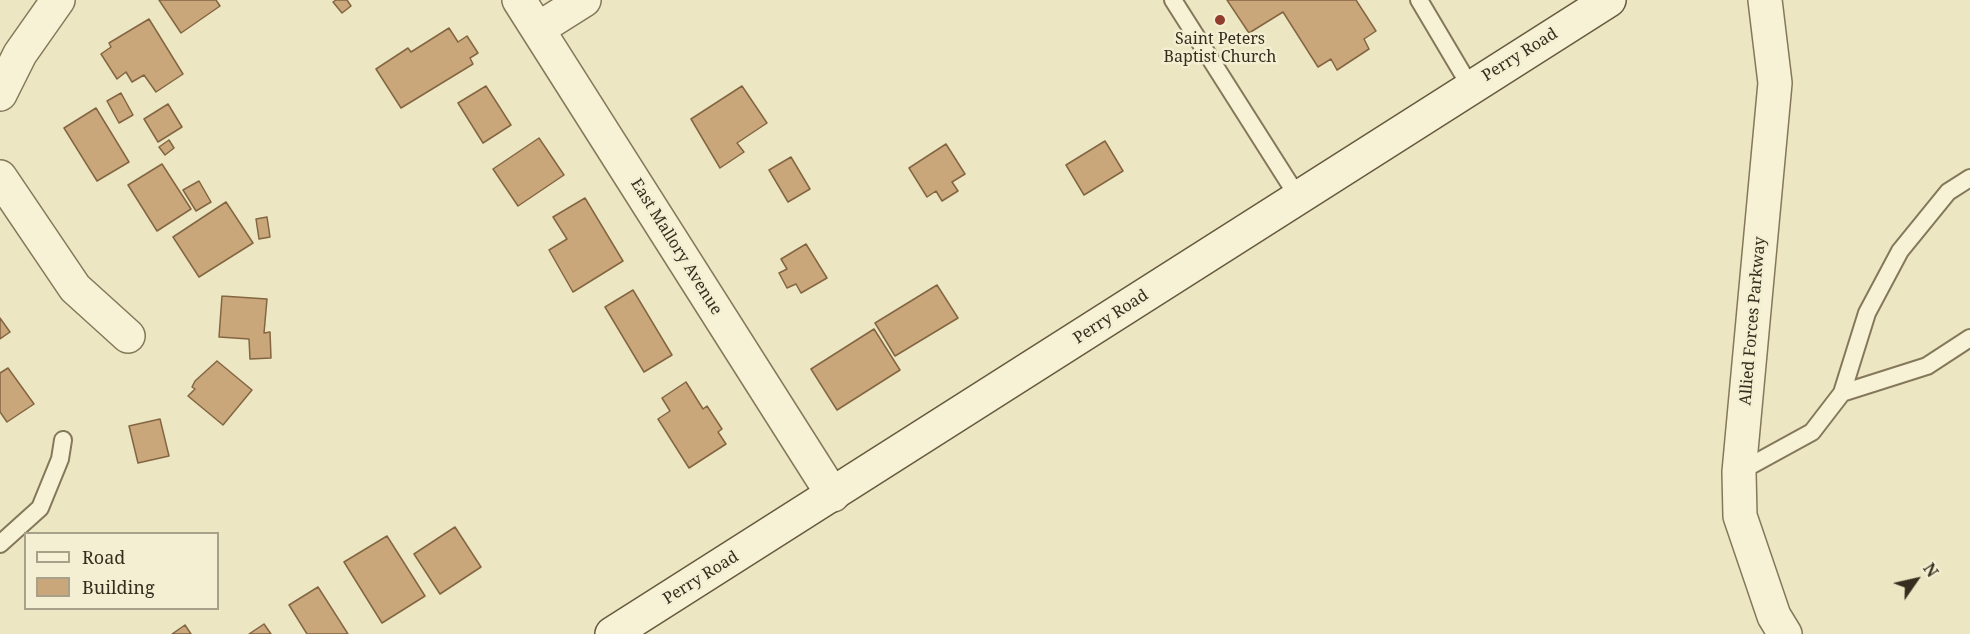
<!DOCTYPE html>
<style>
body{margin:0}
#map{position:relative;width:1970px;height:634px;overflow:hidden;background:#ece6c3;font-family:"Noto Serif",serif}
canvas{display:block}
.legend{position:absolute;left:24px;top:532px;width:195px;height:78px;box-sizing:border-box;background:#f4efd2;border:2px solid #a8a18a;margin:0;padding:8px 10px;list-style:none;font-size:18px;color:#362d1e}
.legend li{display:flex;align-items:center;gap:12px;height:30px}
.legend b{width:30px;border:2px solid #a8a18a}
.north{position:absolute;left:1886px;top:550px;width:60px;height:60px;-webkit-text-stroke:4px #f4efd2;paint-order:stroke;rotate:56deg;font-size:16px;font-weight:700;line-height:24px;text-align:center;color:#362d1e}
.north::after{content:'';display:block;margin:auto;width:21px;height:27px;background:#362d1e;clip-path:polygon(50% 0,100% 100%,50% 72%,0 100%)}
</style>
<div id="map">
<canvas width="1970" height="634"></canvas>
<ul class="legend">
<li><b style="height:8px;background:#f7f2d5"></b>Road</li>
<li><b style="height:16px;background:#c9a77a"></b>Building</li>
</ul>
<div class="north">N</div>
</div>
<script>
const ctx = document.querySelector('canvas').getContext('2d');
ctx.lineJoin = 'round';
function fill(path, color) {
  ctx.fillStyle = color;
  ctx.fill(path, 'evenodd');
}
function shape(rows) {
  const path = new Path2D();
  for (const r of rows) {
    path.moveTo(r[0], r[1]);
    for (let i = 2; i < r.length; i += 2) path.lineTo(r[i], r[i + 1]);
  }
  return path;
}
function strokePath(path, color, width, dash) {
  ctx.strokeStyle = color;
  ctx.lineWidth = width;
  ctx.lineCap = dash ? 'butt' : 'round';
  ctx.setLineDash(dash || []);
  ctx.stroke(path);
}
function write(font, color, halo, rows, align = 'center') {
  ctx.font = font + ' "Noto Serif",serif';
  ctx.lineWidth = 5;
  ctx.setLineDash([]);
  ctx.textBaseline = 'middle';
  ctx.strokeStyle = halo;
  ctx.fillStyle = color;
  for (const [text, x, y, turn = 0] of rows) {
    ctx.save();
    ctx.translate(x, y);
    ctx.rotate((+turn || 0) * Math.PI / 180);
    ctx.textAlign = isNaN(turn) ? turn : align;
    if (halo) ctx.strokeText(text, 0, 0);
    ctx.fillText(text, 0, 0);
    ctx.restore();
  }
}
const building = shape([
 [159,0,216,0,220,6,181,33,159,0],
 [336,0,347,0,351,6,342,13,333,2,336,0],
 [1227,0,1356,0,1376,31,1364,39,1369,49,1337,70,1331,59,1318,67,1283,12,1249,33,1227,0],
 [149,19,183,74,156,92,144,75,132,82,126,72,117,79,101,54,111,47,109,43,149,19],
 [449,28,458,42,467,36,478,53,470,58,473,64,401,108,376,69,408,48,411,52,449,28],
 [486,86,511,125,483,143,458,103,486,86],
 [742,86,767,123,737,143,744,152,720,168,691,119,742,86],
 [121,93,133,115,119,123,107,101,121,93],
 [168,104,182,127,158,142,144,119,168,104],
 [96,108,129,162,97,181,64,128,96,108],
 [539,138,564,175,518,206,493,169,539,138],
 [169,140,174,148,165,155,159,147,169,140],
 [1105,141,1123,171,1084,195,1066,165,1105,141],
 [946,144,965,174,952,182,958,191,942,201,936,191,927,197,909,168,946,144],
 [791,157,810,189,788,202,769,170,791,157],
 [162,164,191,209,157,231,128,185,162,164],
 [199,181,211,202,196,211,183,190,199,181],
 [585,198,623,261,573,292,549,250,567,239,553,217,585,198],
 [226,202,253,243,199,277,173,237,226,202],
 [267,217,270,237,259,239,256,219,267,217],
 [806,244,827,278,801,293,796,284,787,288,779,273,787,269,781,259,806,244],
 [937,285,958,318,895,356,875,323,937,285],
 [633,290,672,355,644,372,605,307,633,290],
 [222,296,267,299,264,333,270,332,271,358,250,359,249,339,219,337,222,296],
 [0,318,10,332,0,339,0,318],
 [874,329,900,370,837,410,811,369,874,329],
 [217,361,252,390,223,425,188,396,195,389,192,387,195,381,217,361],
 [8,368,34,404,7,422,0,412,0,373,8,368],
 [686,382,703,409,707,406,722,429,718,432,726,444,689,468,658,419,670,411,662,398,686,382],
 [160,419,169,456,138,463,129,426,160,419],
 [455,527,481,567,440,594,414,554,455,527],
 [387,536,425,596,382,623,344,562,387,536],
 [318,587,348,634,307,634,289,605,318,587],
 [264,624,271,634,249,634,264,624],
 [185,625,191,634,172,634,185,625]
]);
fill(building, '#c9a77a');
strokePath(building, '#836641', 1.5);
const lane = shape([
 [1173,0,1298,197],
 [1419,0,1470,86],
 [1842,393,1927,366,1970,338],
 [1739,472,1812,432,1842,393,1867,313,1900,251,1948,192,1970,178],
 [0,544,40,508,60,459,63,440]
]);
const street = shape([
 [519,0,833,495],
 [1765,0,1775,83,1739,472,1740,516,1774,616,1785,634],
 [538,29,584,0],
 [0,94,20,54,58,0],
 [0,177,75,288,128,336]
]);
const secondary = shape([
 [612,634,1609,0]
]);
strokePath(lane, '#85785a', 20);
strokePath(street, '#85785a', 36);
strokePath(secondary, '#67593e', 36);
strokePath(lane, '#f7f2d5', 16);
strokePath(street, '#f7f2d5', 33);
strokePath(secondary, '#f7f2d5', 33);
for (const [x, y, r, color] of [
 [1220,20,6,"#923c2d"]
]) {
  const dot = new Path2D();
  dot.arc(x, y, r, 0, 2 * Math.PI);
  ctx.fillStyle = color;
  ctx.fill(dot);
  strokePath(dot, '#f4efd2', 2);
}
write('16px', '#362d1e', '#f4efd2', [
 ["Saint Peters",1220,39],
 ["Baptist Church",1220,57]
]);
write('16px', '#362d1e', '#f4efd2', [
 ["Perry Road",1520,55,-32],
 ["East Mallory Avenue",676,247,58],
 ["Perry Road",1111,317,-33],
 ["Allied Forces Parkway",1753,321,-85],
 ["Perry Road",701,578,-32]
]);
</script>
